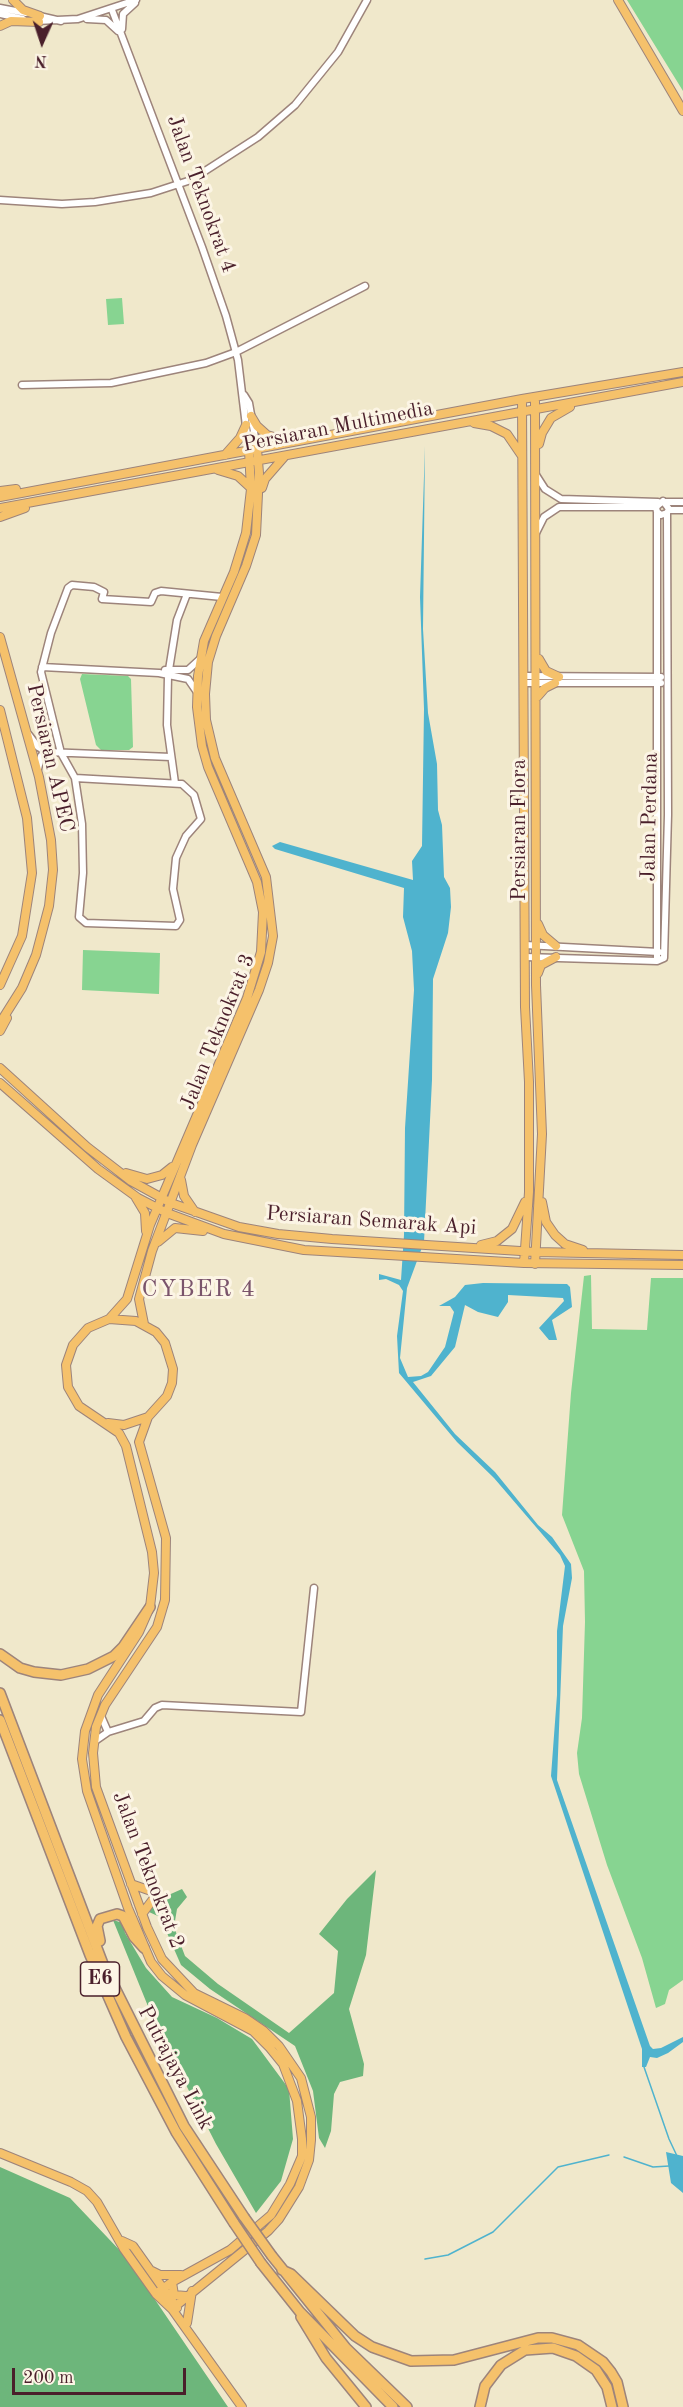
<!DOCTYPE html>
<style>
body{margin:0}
#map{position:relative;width:683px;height:2407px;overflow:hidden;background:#f0e8cb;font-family:"Old Standard TT",serif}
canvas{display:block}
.north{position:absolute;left:12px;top:12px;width:60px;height:60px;-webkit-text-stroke:4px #fcf5e5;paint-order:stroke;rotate:183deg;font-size:16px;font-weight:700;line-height:24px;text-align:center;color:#4a1f2b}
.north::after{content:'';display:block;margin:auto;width:21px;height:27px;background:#4a1f2b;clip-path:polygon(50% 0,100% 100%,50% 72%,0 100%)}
.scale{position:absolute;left:12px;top:2368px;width:174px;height:27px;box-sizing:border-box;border:3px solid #4a1f2b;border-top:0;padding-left:8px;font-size:18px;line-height:21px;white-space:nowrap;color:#4a1f2b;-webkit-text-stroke:4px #fcf5e5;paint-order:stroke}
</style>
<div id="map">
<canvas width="683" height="2407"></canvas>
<div class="north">N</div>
<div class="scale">200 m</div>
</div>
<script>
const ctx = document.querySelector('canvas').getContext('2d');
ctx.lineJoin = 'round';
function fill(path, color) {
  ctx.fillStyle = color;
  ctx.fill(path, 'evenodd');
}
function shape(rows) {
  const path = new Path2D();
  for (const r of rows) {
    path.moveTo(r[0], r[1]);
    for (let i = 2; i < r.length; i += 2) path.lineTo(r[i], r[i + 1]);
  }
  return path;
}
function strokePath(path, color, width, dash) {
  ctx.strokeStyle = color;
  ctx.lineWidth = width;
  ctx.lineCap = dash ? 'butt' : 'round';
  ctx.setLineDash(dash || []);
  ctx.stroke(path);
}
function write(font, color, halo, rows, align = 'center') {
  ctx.font = font + ' "Old Standard TT",serif';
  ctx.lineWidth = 6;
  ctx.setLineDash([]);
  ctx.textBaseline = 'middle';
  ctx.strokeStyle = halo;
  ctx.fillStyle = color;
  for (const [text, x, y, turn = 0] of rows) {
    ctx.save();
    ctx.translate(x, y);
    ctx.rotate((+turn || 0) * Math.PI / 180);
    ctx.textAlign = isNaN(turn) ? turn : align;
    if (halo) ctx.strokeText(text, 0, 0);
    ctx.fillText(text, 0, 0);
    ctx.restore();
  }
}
fill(shape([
 [627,0,683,0,683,91],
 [122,298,124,324,108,325,106,299],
 [82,674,128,676,131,679,133,747,129,750,101,750,96,745,80,679],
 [83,950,160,953,159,994,82,990],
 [591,1275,592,1329,647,1330,651,1278,683,1278,683,1980,669,1990,665,2004,656,2008,642,1958,607,1865,579,1774,577,1753,582,1718,585,1622,584,1571,562,1515,571,1393,584,1276]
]), '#87d491');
fill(shape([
 [376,1870,366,1955,349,2009,364,2064,363,2076,340,2082,334,2094,331,2131,325,2148,319,2138,313,2091,295,2046,210,1989,181,1965,160,1917,149,1912,155,1901,182,1889,187,1897,177,1909,174,1927,185,1956,218,1984,289,2033,334,1993,338,1951,319,1934,347,1899],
 [113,1920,123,1923,125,1933,146,1968,172,1997,217,2018,252,2039,289,2089,293,2139,281,2181,256,2213,216,2144,156,2026],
 [0,2167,70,2198,126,2257,228,2407,0,2407]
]), '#6db67b');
fill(shape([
 [425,446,423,629,428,713,437,764,438,810,442,825,444,877,450,888,451,907,448,933,433,979,432,1080,424,1242,407,1288,400,1358,408,1377,421,1376,428,1372,445,1347,454,1312,450,1306,439,1306,455,1297,465,1285,483,1283,567,1284,570,1287,572,1307,552,1320,557,1340,549,1340,539,1328,564,1301,563,1298,508,1295,508,1302,498,1317,478,1312,465,1305,455,1347,431,1376,413,1382,455,1434,495,1472,538,1525,552,1537,571,1564,572,1578,563,1626,557,1780,650,2046,653,2049,661,2048,683,2037,683,2042,668,2053,657,2058,650,2057,646,2067,642,2067,642,2049,551,1776,557,1695,557,1631,565,1566,560,1555,494,1478,457,1442,399,1373,397,1336,403,1291,399,1285,386,1279,379,1280,379,1274,401,1280,404,1235,405,1128,414,990,412,951,403,917,404,888,275,849,272,846,280,842,413,880,412,861,422,846,424,709,420,597],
 [666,2152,683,2156,683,2193,671,2183]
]), '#4fb3ce');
strokePath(shape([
 [644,2067,669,2139,677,2156],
 [624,2157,653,2167,669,2166],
 [425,2259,448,2255,493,2232,558,2167,609,2155]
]), '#4fb3ce', 1.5);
const minor = shape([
 [0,8,26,13],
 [112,10,202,247,226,316,238,360,249,451],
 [0,14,23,19],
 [35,15,61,21],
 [87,19,106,20,118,31],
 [36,21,78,19,136,0],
 [122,29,123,14,135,3],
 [0,200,62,204,95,202,151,193,191,180,258,137,295,105,338,52,367,0],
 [22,385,111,383,206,363,236,352,365,286],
 [244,395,249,403,257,449],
 [536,475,545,489,561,499,658,502],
 [666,502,683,502],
 [669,510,683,510],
 [536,533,544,517,559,507,656,507,663,501,669,509,667,513,661,515,657,512,656,507],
 [42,667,159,673,188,679,197,692],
 [165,670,188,670,200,659],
 [524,676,661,677],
 [524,683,661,683],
 [29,735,38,747,47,752,171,757],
 [38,769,41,756,47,752],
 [75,778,182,784,194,795,201,819,186,836,176,858,173,889,180,920,176,926,86,923,79,917,83,873,82,824,75,778,61,753,41,672,51,633,68,588,72,585,94,587,104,592,102,599,151,602,155,593,161,591,222,597],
 [175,783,167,725,168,676,177,620,187,594],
 [525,945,659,952],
 [525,957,657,961,664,958,668,815,667,513],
 [657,961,657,513],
 [101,1716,108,1732],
 [95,1741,108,1732,144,1721,155,1708,162,1705,301,1712,314,1588]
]);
const major = shape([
 [13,0,23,10,40,16],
 [618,0,683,111],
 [0,26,11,21,39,22],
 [535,397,536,985,542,1134,535,1264],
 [522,399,525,1007,529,1082,529,1192,524,1263],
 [251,416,257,426,267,435,288,441],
 [474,423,491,426,507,434,522,456],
 [539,444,542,433,551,418,570,407],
 [225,455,240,438,246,425],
 [218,470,238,476,251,488],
 [262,488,265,479,285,456],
 [0,491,16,489],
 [0,497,522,399,683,372],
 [0,508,683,382],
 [0,517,25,508],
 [0,637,39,777,51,840,53,870,49,906,36,955,22,988,0,1023],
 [539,659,546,671,559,677],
 [538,696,545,688,555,683],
 [0,710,27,818,32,873,22,936,0,985],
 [538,924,543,935,556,946],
 [538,973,541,965,556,957],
 [0,1031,7,1018],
 [0,1068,87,1147,131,1181,171,1203,239,1227,278,1234,332,1239,536,1252,683,1255],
 [0,1083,98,1169,138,1198,167,1213,224,1234,304,1250,524,1263,683,1265],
 [126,1173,147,1179,162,1175,172,1167],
 [181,1180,184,1196,195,1212],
 [136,1198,145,1213,146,1231],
 [542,1202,546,1222,555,1235,565,1244,583,1250],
 [158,1242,175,1228,203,1231],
 [481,1245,497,1241,512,1229,525,1202],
 [110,1318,127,1299,150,1225,247,998,261,952,263,912,257,882,208,767,202,746,197,707,198,676,204,641,234,572,246,533,251,489,249,451],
 [144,1324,139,1299,152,1251,192,1145,259,990,268,963,273,936,266,877,215,758,206,720,205,694,208,662,216,636,246,566,256,535,259,473,257,449],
 [148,1417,139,1442,166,1538,165,1600,157,1627,105,1705,96,1727,93,1753,96,1787,147,1927,162,1959,194,1993,245,2018,264,2031,279,2046,301,2078,311,2117,311,2140,309,2160,299,2187,279,2219,268,2231,172,2309],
 [108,1423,124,1425,148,1417,167,1396,172,1383,173,1369,165,1343,156,1332,136,1321,109,1319,88,1328,73,1345,66,1365,68,1387,79,1406,119,1433,126,1446,152,1552,154,1573,150,1607,139,1632,98,1695,85,1731,82,1759,87,1791,128,1908,151,1962,162,1976,185,1995,253,2031,270,2048,283,2064,297,2101,302,2139,302,2156,290,2184,271,2215,230,2250,172,2282,156,2294],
 [131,1884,154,1892],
 [142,1914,154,1898],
 [0,2153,71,2182,87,2191,97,2202,124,2249,156,2294,172,2309,242,2407],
 [122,2241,133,2246,177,2308],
 [152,2271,160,2275,181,2275],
 [172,2282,174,2295,186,2296],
 [187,2323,192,2291]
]);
const highway = shape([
 [0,1654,20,1668,34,1672,61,1675,88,1669,114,1656,123,1647,150,1607],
 [0,1693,103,1964,184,2126,244,2217],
 [0,1720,90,1955,126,2037,176,2132,234,2223],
 [100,1941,97,1926,100,1919,117,1914,123,1916,134,1937,144,1948],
 [272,2256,346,2348,407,2407],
 [261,2263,300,2312,393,2407],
 [282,2270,291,2274,355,2336,372,2347,411,2361,454,2360,538,2338,552,2338,578,2345,603,2362,611,2372,617,2382,623,2407],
 [301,2317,326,2358,366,2407],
 [480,2407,485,2386,501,2365,525,2350,553,2348,576,2356,596,2370,607,2387,612,2407]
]);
strokePath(minor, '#9d847b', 9);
strokePath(major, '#9d847b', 10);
strokePath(highway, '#9d847b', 12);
strokePath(minor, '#fff', 6);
strokePath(major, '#f5c16b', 8);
strokePath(highway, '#f5c16b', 9);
const highwayBridge = shape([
 [244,2217,272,2256],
 [234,2223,261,2263]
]);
strokePath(highwayBridge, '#9d847b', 12, []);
strokePath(highwayBridge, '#f5c16b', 9);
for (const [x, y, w] of [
 [100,1979,39]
]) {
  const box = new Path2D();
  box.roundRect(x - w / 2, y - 17, w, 34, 4.5);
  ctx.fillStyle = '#fcf5e5';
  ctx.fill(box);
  strokePath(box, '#4a1f2b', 1.5);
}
write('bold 20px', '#4a1f2b', null, [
 ["E6",100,1979]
]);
write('21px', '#4a1f2b', '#fcf5e5', [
 ["Jalan Teknokrat 4",201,194,70],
 ["Persiaran Multimedia",338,427,-11],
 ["Persiaran APEC",50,758,77],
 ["Jalan Perdana",650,817,-89],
 ["Persiaran Flora",519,830,-90],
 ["Jalan Teknokrat 3",218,1032,-68],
 ["Persiaran Semarak Api",371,1221,4],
 ["Jalan Teknokrat 2",148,1870,69],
 ["Putrajaya Link",175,2068,62]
]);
ctx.letterSpacing = '1.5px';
write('24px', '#7a546b', '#fcf5e5', [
 ["CYBER 4",199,1290]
]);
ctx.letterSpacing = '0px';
</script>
